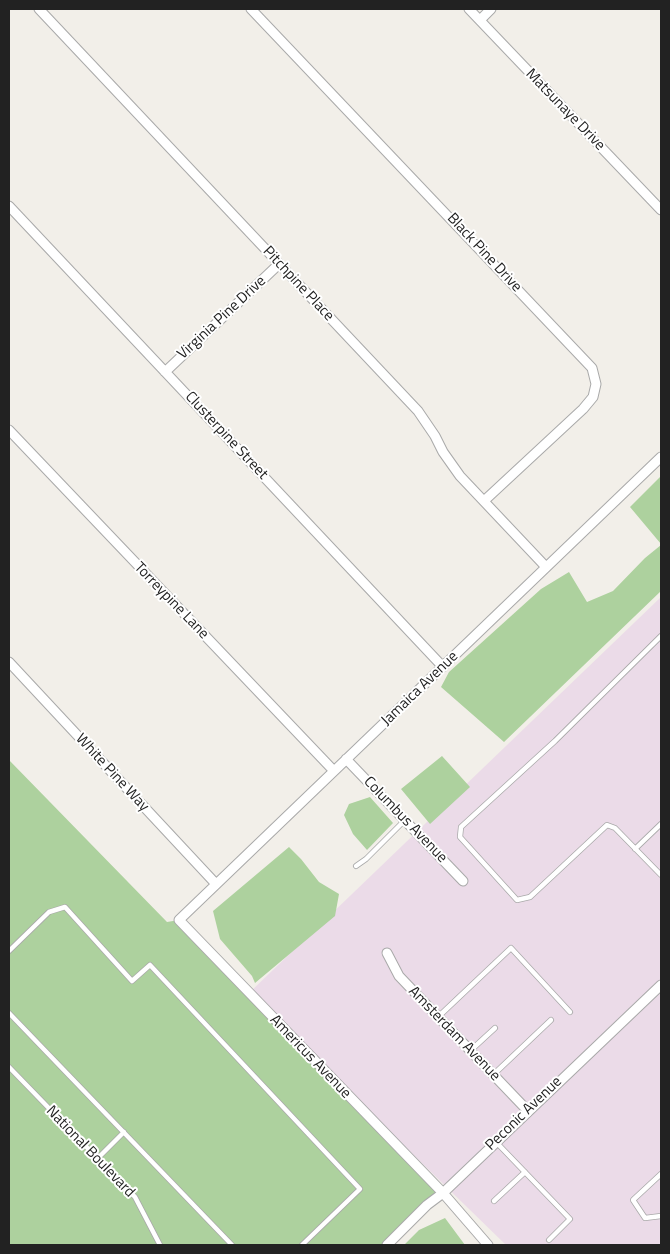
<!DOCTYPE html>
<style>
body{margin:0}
#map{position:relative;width:670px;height:1254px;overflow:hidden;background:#f2efe9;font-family:"Titillium Web",sans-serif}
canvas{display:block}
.frame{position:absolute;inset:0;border:10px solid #222;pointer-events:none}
</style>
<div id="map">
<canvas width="670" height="1254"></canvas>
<div class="frame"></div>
</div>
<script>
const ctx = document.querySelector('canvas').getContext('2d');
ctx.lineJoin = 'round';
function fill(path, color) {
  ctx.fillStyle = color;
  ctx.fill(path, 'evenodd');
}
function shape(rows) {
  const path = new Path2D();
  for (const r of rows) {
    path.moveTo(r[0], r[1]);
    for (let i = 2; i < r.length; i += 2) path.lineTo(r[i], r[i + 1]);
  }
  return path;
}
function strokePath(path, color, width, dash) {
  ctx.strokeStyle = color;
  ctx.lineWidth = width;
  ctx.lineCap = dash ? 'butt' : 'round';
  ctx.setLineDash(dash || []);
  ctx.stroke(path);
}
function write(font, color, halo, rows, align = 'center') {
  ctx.font = font + ' "Titillium Web",sans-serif';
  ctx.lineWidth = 4;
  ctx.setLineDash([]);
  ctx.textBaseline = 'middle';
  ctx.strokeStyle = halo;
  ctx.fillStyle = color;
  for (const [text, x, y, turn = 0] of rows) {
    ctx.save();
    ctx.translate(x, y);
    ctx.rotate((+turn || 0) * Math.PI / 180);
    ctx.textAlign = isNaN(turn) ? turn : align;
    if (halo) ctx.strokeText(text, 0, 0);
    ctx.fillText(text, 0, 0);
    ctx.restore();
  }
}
fill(shape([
 [661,597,661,1245,506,1245,248,994]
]), '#ebdbe8');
fill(shape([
 [661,476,661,544,630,507],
 [661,545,661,591,504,742,441,687,449,672,541,589,569,572,587,602,613,591,645,558],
 [442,756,470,787,430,824,401,789],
 [9,760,167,922,179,920,443,1193,387,1245,9,1245],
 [370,797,393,823,367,850,353,834,344,815,349,804],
 [289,847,301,859,319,882,339,894,335,916,255,983,252,976,220,939,213,911],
 [445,1218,465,1245,404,1245,419,1230]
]), '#add19e');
const service = shape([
 [661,636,555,741,461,827,460,837,517,900,530,897,607,825,615,828,661,875],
 [635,849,661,824],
 [356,866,366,859,405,820],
 [9,951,49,912,65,907,132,981,150,965,360,1189,302,1245],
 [9,1013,232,1245],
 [438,1017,511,948,570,1012],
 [470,1051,495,1028],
 [9,1067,135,1197,160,1245],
 [493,1075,551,1020],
 [496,1142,570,1219,549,1240],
 [97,1159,124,1132],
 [661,1174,633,1200,645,1218,661,1216],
 [494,1201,525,1172]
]);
const minor = shape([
 [39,9,418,411,435,436,443,452,460,476,546,567],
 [251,9,592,368,596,384,593,397,583,409,485,500],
 [469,9,661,210],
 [480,20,491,9],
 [9,206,443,667],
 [165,372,279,264],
 [9,430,334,771],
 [9,662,216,884],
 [346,759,463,881],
 [387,953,399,976,527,1110],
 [387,1245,427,1205,443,1193,661,985],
 [488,1245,443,1193,179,920,661,457]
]);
strokePath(service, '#a9a9a9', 6);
strokePath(minor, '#a9a9a9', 11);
strokePath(service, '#fff', 4.5);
strokePath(minor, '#fff', 9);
write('15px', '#222', '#fff', [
 ["Matsunaye Drive",565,110,46],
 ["Black Pine Drive",484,253,47],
 ["Pitchpine Place",298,284,47],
 ["Virginia Pine Drive",222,318,-43],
 ["Clusterpine Street",226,436,47],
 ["Torreypine Lane",171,601,46],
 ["Jamaica Avenue",420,689,-44],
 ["White Pine Way",112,773,47],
 ["Columbus Avenue",405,820,46],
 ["Amsterdam Avenue",454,1034,46],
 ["Americus Avenue",310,1057,46],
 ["Peconic Avenue",524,1114,-44],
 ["National Boulevard",90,1152,46]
]);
</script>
